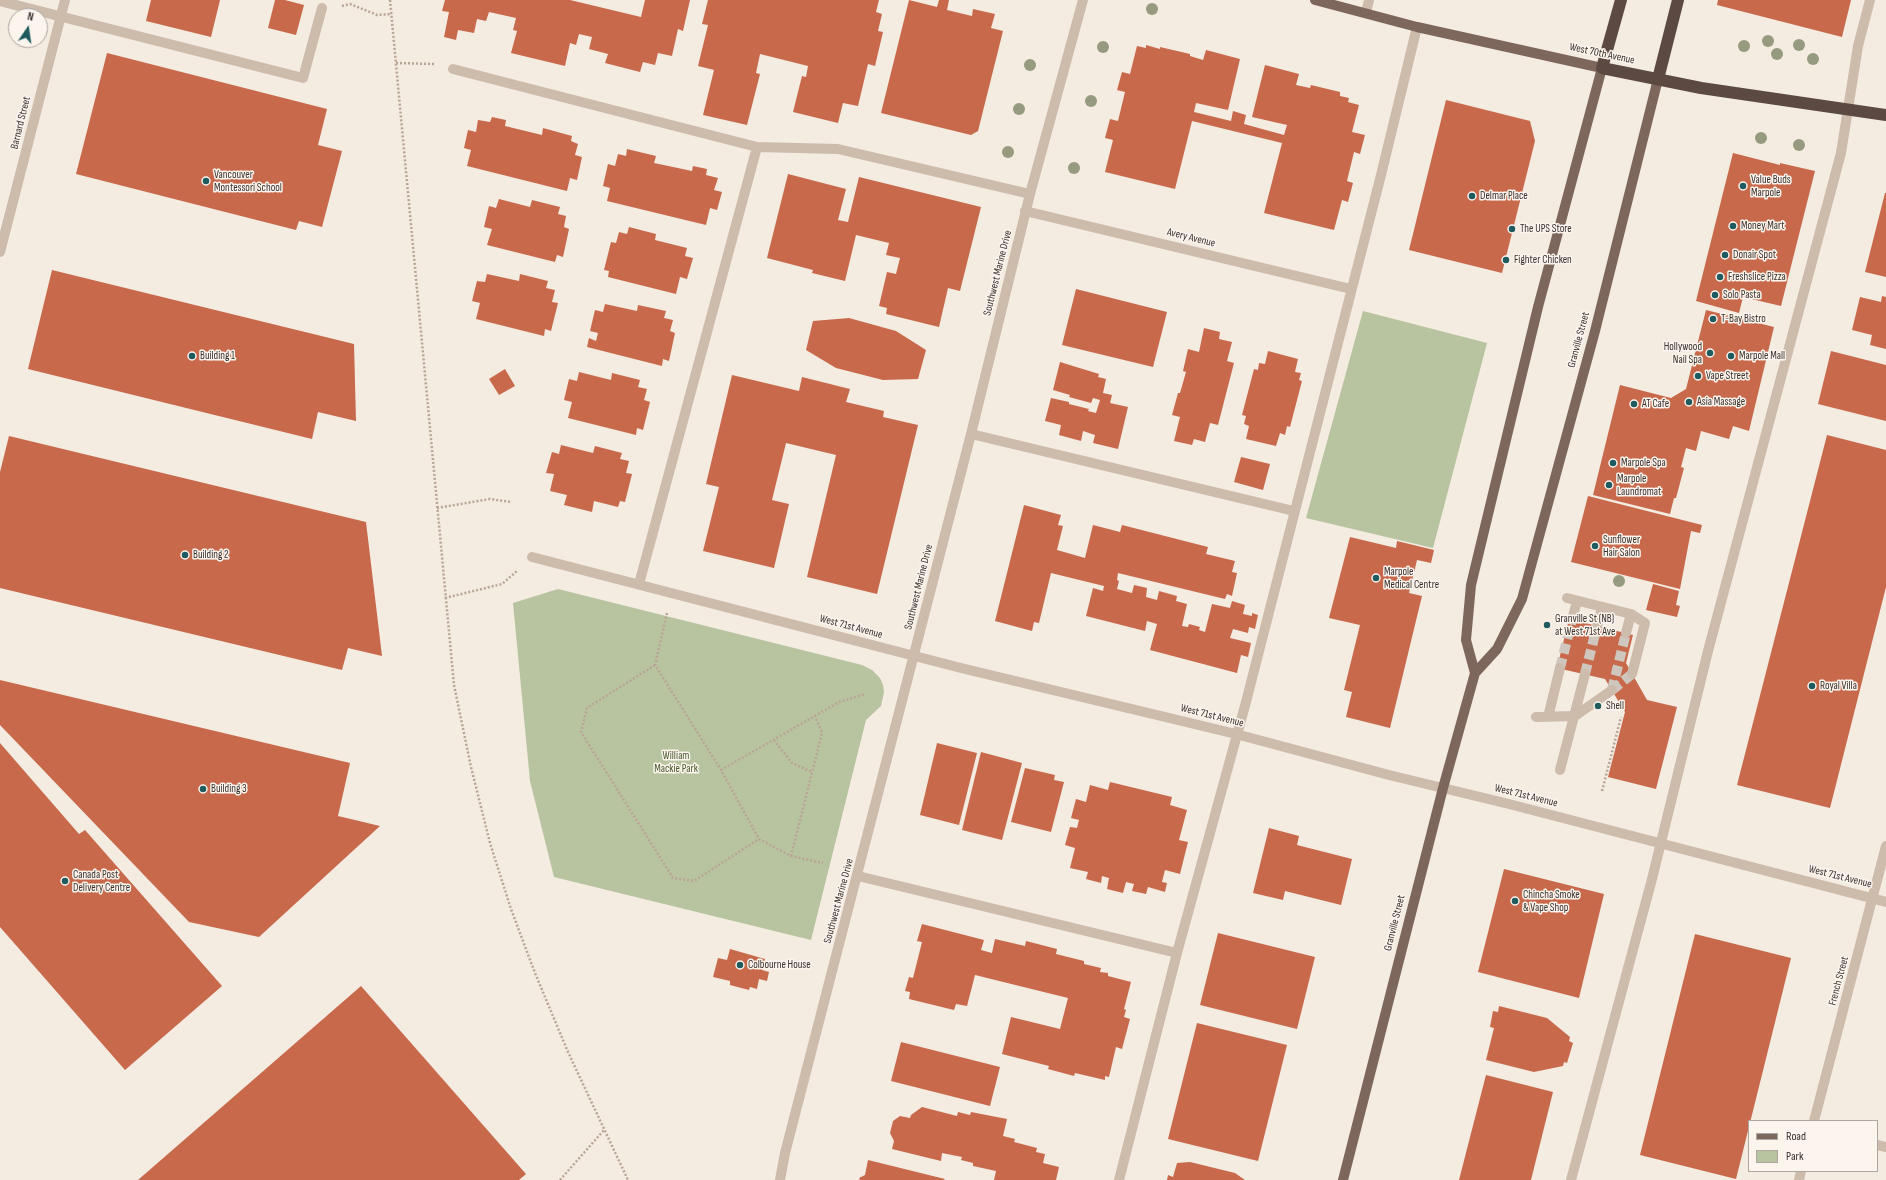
<!DOCTYPE html>
<style>
body{margin:0}
#map{position:relative;width:1886px;height:1180px;overflow:hidden;background:#f4ebe1;font-family:"Sofia Sans Condensed",sans-serif}
canvas{display:block}
.legend{position:absolute;left:1748px;top:1120px;width:130px;height:52px;box-sizing:border-box;background:#fbf5ee;border:1px solid #aea6a0;margin:0;padding:5px 7px;list-style:none;font-size:12px;color:#3b302b}
.legend li{display:flex;align-items:center;gap:8px;height:20px}
.legend b{width:20px;border:1px solid #aea6a0}
.north{position:absolute;left:8px;top:8px;width:40px;height:40px;box-sizing:border-box;background:#fbf5ee;border:1px solid #aea6a0;border-radius:50%;rotate:13deg;font-size:11px;font-weight:700;line-height:16px;text-align:center;color:#3b302b}
.north::after{content:'';display:block;margin:auto;width:14px;height:18px;background:#1f5a5e;clip-path:polygon(50% 0,100% 100%,50% 72%,0 100%)}
</style>
<div id="map">
<canvas width="1886" height="1180"></canvas>
<ul class="legend">
<li><b style="height:5px;background:#7d675c"></b>Road</li>
<li><b style="height:11px;background:#b8c4a0"></b>Park</li>
</ul>
<div class="north">N</div>
</div>
<script>
const ctx = document.querySelector('canvas').getContext('2d');
ctx.lineJoin = 'round';
function fill(path, color) {
  ctx.fillStyle = color;
  ctx.fill(path, 'evenodd');
}
function shape(rows) {
  const path = new Path2D();
  for (const r of rows) {
    path.moveTo(r[0], r[1]);
    for (let i = 2; i < r.length; i += 2) path.lineTo(r[i], r[i + 1]);
  }
  return path;
}
function strokePath(path, color, width, dash) {
  ctx.strokeStyle = color;
  ctx.lineWidth = width;
  ctx.lineCap = dash ? 'butt' : 'round';
  ctx.setLineDash(dash || []);
  ctx.stroke(path);
}
function write(font, color, halo, rows, align = 'center') {
  ctx.font = font + ' "Sofia Sans Condensed",sans-serif';
  ctx.lineWidth = 3;
  ctx.setLineDash([]);
  ctx.textBaseline = 'middle';
  ctx.strokeStyle = halo;
  ctx.fillStyle = color;
  for (const [text, x, y, turn = 0] of rows) {
    ctx.save();
    ctx.translate(x, y);
    ctx.rotate((+turn || 0) * Math.PI / 180);
    ctx.textAlign = isNaN(turn) ? turn : align;
    if (halo) ctx.strokeText(text, 0, 0);
    ctx.fillText(text, 0, 0);
    ctx.restore();
  }
}
fill(shape([
 [1363,311,1487,343,1433,548,1306,518],
 [558,589,862,665,872,670,880,678,883,685,884,692,881,706,866,720,811,940,554,877,530,781,513,603]
]), '#b8c4a0');
fill(shape([
 [151,0,220,0,211,37,146,21],
 [275,0,285,0,304,5,296,35,268,28],
 [445,0,570,0,641,17,645,0,690,0,683,31,678,29,672,56,658,53,655,65,643,62,640,72,605,63,608,54,589,49,592,37,579,34,576,45,570,43,565,66,511,53,517,31,513,30,516,18,489,12,486,21,477,19,474,33,458,30,456,40,444,37,449,12,442,11],
 [708,0,879,0,876,12,882,14,878,31,883,32,875,66,868,64,858,106,843,103,838,123,793,112,802,76,806,77,808,66,760,54,756,73,760,74,747,125,703,115,714,70,698,66,708,25,702,24],
 [909,0,937,7,939,0,949,0,947,10,972,16,973,9,995,14,991,28,1003,31,978,131,971,135,881,113],
 [1718,0,1851,0,1842,37,1717,5],
 [1146,45,1160,49,1160,47,1190,54,1190,56,1203,60,1206,50,1240,59,1228,110,1196,103,1194,112,1231,121,1233,111,1246,115,1244,124,1284,135,1287,125,1252,117,1265,65,1299,74,1296,85,1310,88,1311,85,1340,92,1340,96,1349,98,1348,102,1359,105,1352,132,1365,135,1360,154,1354,152,1347,181,1353,183,1348,202,1342,200,1334,230,1264,213,1282,143,1192,121,1175,189,1105,172,1113,140,1105,138,1110,119,1118,121,1125,92,1117,90,1122,72,1130,74,1137,46,1146,48],
 [107,53,327,109,318,145,342,151,322,227,299,221,296,230,76,174],
 [1446,100,1530,121,1535,141,1502,273,1409,250],
 [492,117,506,120,505,126,542,135,543,128,572,136,571,141,578,144,575,155,582,157,577,180,570,178,567,191,467,166,471,150,464,148,468,130,476,132,478,120,490,122],
 [627,149,656,156,654,163,692,171,693,166,707,169,706,175,718,178,714,190,722,192,717,210,710,208,706,225,607,201,610,188,603,186,608,164,615,166,618,154,626,156],
 [1733,153,1780,165,1780,163,1815,171,1781,306,1743,297,1739,313,1696,301],
 [788,174,846,189,838,220,848,222,859,177,981,207,960,291,948,288,939,327,886,314,887,308,879,306,887,272,896,274,900,258,886,255,889,243,856,235,845,281,812,273,813,270,767,258],
 [1885,193,1886,193,1886,277,1865,272],
 [499,199,530,207,532,200,560,207,558,214,566,216,564,227,569,229,563,257,557,255,555,262,487,245,492,229,484,227,489,206,496,208],
 [629,227,656,234,655,240,687,248,685,256,693,258,687,279,680,277,676,294,608,277,609,271,604,270,611,242,616,243,619,232,627,234],
 [52,270,354,344,356,421,318,412,312,439,28,369],
 [487,274,519,281,520,274,548,281,546,288,555,290,552,302,558,303,551,331,545,329,544,336,476,319,480,303,472,301,477,281,485,282],
 [1076,289,1167,312,1153,367,1062,345],
 [1882,296,1886,297,1886,349,1870,345,1872,335,1852,330,1860,297,1881,302],
 [605,304,637,311,638,305,666,311,664,318,673,320,670,331,675,333,669,361,663,359,662,366,587,347,589,338,596,341,598,333,590,331,595,310,603,312],
 [1706,310,1774,327,1749,431,1733,426,1729,439,1701,431,1696,451,1686,448,1681,467,1684,468,1676,498,1674,498,1670,514,1593,495,1620,385,1671,398,1686,389],
 [849,318,896,331,926,350,918,379,883,380,836,368,806,350,813,321],
 [1204,328,1220,332,1219,339,1232,342,1227,361,1234,363,1218,425,1210,423,1205,442,1194,439,1192,445,1174,441,1180,417,1172,415,1178,393,1180,393,1186,372,1183,371,1188,349,1199,352],
 [1268,351,1298,359,1295,372,1301,373,1299,380,1302,381,1290,427,1287,426,1285,435,1280,433,1276,446,1246,439,1249,426,1244,424,1246,416,1242,415,1254,369,1258,370,1259,363,1265,364],
 [1831,351,1886,365,1886,421,1818,404],
 [1060,362,1099,374,1098,377,1106,379,1103,393,1112,395,1110,403,1128,407,1118,449,1093,443,1095,435,1083,431,1081,441,1059,435,1061,425,1045,421,1051,398,1069,402,1069,404,1089,409,1088,411,1096,413,1100,400,1093,398,1091,403,1069,397,1070,395,1053,390],
 [505,369,515,386,499,395,489,379],
 [579,372,611,380,612,373,640,380,638,387,647,389,644,400,650,402,643,430,637,428,636,435,568,418,572,402,564,400,569,379,577,381],
 [732,375,799,391,802,377,850,389,846,402,884,411,883,417,918,425,877,594,807,577,836,455,786,443,772,500,789,504,774,568,703,551,719,487,706,484],
 [1827,435,1886,450,1886,587,1830,808,1737,785],
 [9,436,366,522,382,656,348,648,342,670,0,588,0,472],
 [561,445,593,453,595,446,622,453,620,459,629,461,626,473,632,474,625,502,620,501,618,507,594,501,592,512,564,505,567,495,550,491,554,474,546,473,552,452,559,454],
 [1241,457,1270,464,1263,490,1234,482],
 [1588,496,1702,525,1700,533,1691,531,1680,589,1571,562],
 [1024,505,1061,515,1058,525,1063,526,1057,550,1085,558,1093,525,1120,532,1122,525,1208,547,1206,554,1235,561,1232,572,1237,573,1232,596,1227,594,1225,599,1118,573,1117,580,1119,581,1117,589,1132,593,1134,585,1147,588,1146,597,1157,600,1159,591,1177,596,1176,601,1187,604,1182,626,1188,627,1189,624,1200,627,1199,630,1205,632,1212,604,1230,608,1232,601,1245,605,1243,614,1252,616,1252,613,1258,615,1255,629,1249,627,1248,633,1233,629,1230,638,1251,643,1248,657,1241,655,1237,673,1150,650,1157,624,1147,621,1145,631,1086,616,1093,588,1103,591,1104,586,1051,573,1039,623,1034,622,1032,631,995,621],
 [1350,537,1396,548,1397,541,1434,550,1431,563,1417,560,1409,593,1422,596,1390,728,1346,717,1352,692,1344,690,1360,625,1329,618],
 [1653,584,1679,591,1676,605,1680,606,1677,617,1646,610],
 [1569,619,1633,635,1626,663,1647,700,1677,707,1656,789,1608,777,1625,712,1605,679,1557,668],
 [0,680,350,763,338,816,380,826,259,937,189,922,0,725],
 [0,743,79,834,85,830,222,986,125,1070,0,927],
 [937,743,977,753,959,825,920,815],
 [981,752,1022,763,1002,840,962,830],
 [1025,768,1055,775,1054,780,1064,782,1051,832,1011,822],
 [1110,782,1172,797,1170,805,1187,810,1179,840,1188,842,1180,874,1165,870,1162,882,1167,883,1165,892,1148,887,1146,894,1132,891,1134,884,1126,882,1123,893,1107,889,1109,878,1102,876,1101,883,1086,879,1088,872,1070,868,1075,848,1065,845,1070,827,1077,828,1079,820,1071,818,1076,799,1086,802,1090,785,1108,790],
 [1269,828,1299,836,1297,845,1352,859,1341,905,1285,891,1283,900,1253,893],
 [1504,869,1604,894,1579,998,1478,972],
 [922,924,984,940,981,950,992,953,995,939,1025,946,1026,941,1057,949,1056,954,1084,961,1084,964,1101,968,1100,972,1108,973,1108,976,1131,982,1124,1009,1126,1010,1124,1017,1130,1019,1122,1049,1116,1047,1109,1077,1105,1076,1105,1080,1075,1073,1074,1076,1048,1069,1049,1066,1002,1054,1011,1017,1060,1029,1068,998,975,975,967,1006,956,1004,954,1010,909,999,910,992,905,991,909,977,913,978,922,942,917,941],
 [1218,933,1315,957,1297,1029,1200,1005],
 [1695,934,1791,958,1736,1179,1640,1155],
 [730,949,765,959,762,970,769,972,767,981,759,979,757,989,750,987,749,990,730,985,730,981,713,977,718,958,727,960],
 [361,986,526,1174,519,1180,138,1180],
 [1499,1006,1547,1018,1570,1037,1569,1041,1573,1043,1567,1063,1564,1062,1563,1066,1534,1072,1486,1060,1494,1028,1490,1027,1493,1011,1498,1012],
 [1197,1023,1287,1045,1258,1161,1168,1139],
 [901,1042,1000,1067,990,1106,891,1081],
 [1486,1075,1553,1092,1531,1180,1459,1180],
 [922,1107,957,1116,958,1112,970,1115,971,1112,1007,1119,1003,1136,1015,1139,1014,1142,1037,1148,1036,1152,1045,1154,1043,1163,1059,1167,1056,1180,994,1180,996,1171,973,1166,973,1163,961,1160,962,1157,942,1153,941,1161,892,1149,894,1141,890,1133,893,1121,900,1116,910,1118,911,1115],
 [868,1160,945,1179,944,1180,860,1180,859,1178,865,1175],
 [1190,1162,1235,1173,1245,1180,1167,1180,1168,1175,1173,1177,1177,1163]
]), '#c8694b');
strokePath(shape([
 [1560,668,1572,620],
 [1585,674,1597,626],
 [1612,690,1626,633],
 [1612,690,1632,674]
]), '#cfc6bd', 10, [10, 5]);
strokePath(shape([
 [390,0,454,685,471,767,490,843,511,909,535,973,568,1052,628,1180],
 [342,6,350,4,377,15,392,14],
 [396,63,434,64],
 [437,508,490,499,511,502],
 [445,598,502,584,517,571],
 [667,613,655,665,721,770,759,839,791,856,823,863],
 [655,665,587,708,581,732,673,878,694,881,759,839],
 [774,740,792,763,812,772],
 [721,770,839,702,865,694],
 [1602,791,1621,717],
 [791,856,822,733,815,716],
 [560,1180,604,1130]
]), '#b9a596', 2.5, [2, 2]);
strokePath(shape([
 [0,1,303,78,322,8],
 [1366,13,1369,0],
 [453,69,757,147,838,149,1030,194],
 [1025,211,1351,289],
 [0,252,65,0],
 [971,434,1294,511],
 [532,557,961,668,1236,734,1389,775,1509,804,1886,902],
 [639,584,757,147],
 [1567,598,1631,614,1645,623,1632,674],
 [1572,620,1577,601],
 [1597,626,1602,608],
 [1626,633,1631,614],
 [1536,717,1575,716,1612,690],
 [1548,717,1560,668],
 [1560,770,1585,674],
 [858,876,1177,953],
 [1814,1121,1886,846],
 [1877,1145,1886,1147],
 [780,1180,785,1153,971,434,1030,194,1083,0],
 [1119,1180,1177,953,1246,702,1381,175,1417,27],
 [1571,1180,1652,879,1708,651,1841,153,1858,46,1870,0],
 [1799,1180,1801,1171]
]), '#cdbbac', 10);
strokePath(shape([
 [1315,0,1417,27,1602,68,1538,307,1471,585,1466,640,1475,673],
 [1343,1180,1443,788,1475,673,1497,649,1522,599,1595,331,1658,79]
]), '#7d675c', 10);
strokePath(shape([
 [1621,0,1602,68,1701,88,1886,115],
 [1658,79,1678,0]
]), '#5c4a42', 12);
ctx.fillStyle = '#969b7f';
for (const [x, y] of [
 [1152,9],
 [1768,41],
 [1799,45],
 [1744,46],
 [1103,47],
 [1777,54],
 [1813,59],
 [1030,65],
 [1091,101],
 [1019,109],
 [1761,138],
 [1799,145],
 [1008,152],
 [1074,168],
 [1619,581]
]) {
  ctx.beginPath();
  ctx.arc(x, y, 6, 0, 2 * Math.PI);
  ctx.fill();
}
for (const [x, y, r, color] of [
 [206,181,4,"#1f5a5e"],
 [1743,186,4,"#1f5a5e"],
 [1472,196,4,"#1f5a5e"],
 [1733,226,4,"#1f5a5e"],
 [1512,229,4,"#1f5a5e"],
 [1725,255,4,"#1f5a5e"],
 [1506,260,4,"#1f5a5e"],
 [1720,277,4,"#1f5a5e"],
 [1715,295,4,"#1f5a5e"],
 [1713,319,4,"#1f5a5e"],
 [1710,353,4,"#1f5a5e"],
 [192,356,4,"#1f5a5e"],
 [1731,356,4,"#1f5a5e"],
 [1698,376,4,"#1f5a5e"],
 [1689,402,4,"#1f5a5e"],
 [1634,404,4,"#1f5a5e"],
 [1613,463,4,"#1f5a5e"],
 [1609,485,4,"#1f5a5e"],
 [1595,546,4,"#1f5a5e"],
 [185,555,4,"#1f5a5e"],
 [1376,578,4,"#1f5a5e"],
 [1547,625,4,"#1f5a5e"],
 [1812,686,4,"#1f5a5e"],
 [1598,706,4,"#1f5a5e"],
 [203,789,4,"#1f5a5e"],
 [65,881,4,"#1f5a5e"],
 [1515,901,4,"#1f5a5e"],
 [740,965,4,"#1f5a5e"]
]) {
  const dot = new Path2D();
  dot.arc(x, y, r, 0, 2 * Math.PI);
  ctx.fillStyle = color;
  ctx.fill(dot);
  strokePath(dot, '#fbf5ee', 1.5);
}
write('11px', '#3b302b', '#fbf5ee', [
 ["West 70th Avenue",1602,54,12],
 ["Barnard Street",21,123,-76],
 ["Avery Avenue",1191,238,14],
 ["Southwest Marine Drive",998,273,-76],
 ["Granville Street",1579,340,-75],
 ["Southwest Marine Drive",919,587,-76],
 ["West 71st Avenue",851,627,15],
 ["West 71st Avenue",1212,716,14],
 ["West 71st Avenue",1526,796,14],
 ["West 71st Avenue",1840,877,14],
 ["Southwest Marine Drive",839,901,-75],
 ["Granville Street",1395,923,-76],
 ["French Street",1839,981,-75]
]);
write('11px', '#3b302b', '#fbf5ee', [
 ["Vancouver",214,175],
 ["Montessori School",214,188],
 ["Value Buds",1751,180],
 ["Marpole",1751,193],
 ["Delmar Place",1480,196],
 ["Money Mart",1741,226],
 ["The UPS Store",1520,229],
 ["Donair Spot",1733,255],
 ["Fighter Chicken",1514,260],
 ["Freshslice Pizza",1728,277],
 ["Solo Pasta",1723,295],
 ["T-Bay Bistro",1721,319],
 ["Hollywood",1702,347,"right"],
 ["Nail Spa",1702,360,"right"],
 ["Building 1",200,356],
 ["Marpole Mall",1739,356],
 ["Vape Street",1706,376],
 ["Asia Massage",1697,402],
 ["AT Cafe",1642,404],
 ["Marpole Spa",1621,463],
 ["Marpole",1617,479],
 ["Laundromat",1617,492],
 ["Sunflower",1603,540],
 ["Hair Salon",1603,553],
 ["Building 2",193,555],
 ["Marpole",1384,572],
 ["Medical Centre",1384,585],
 ["Granville St (NB)",1555,619],
 ["at West 71st Ave",1555,632],
 ["Royal Villa",1820,686],
 ["Shell",1606,706],
 ["Building 3",211,789],
 ["Canada Post",73,875],
 ["Delivery Centre",73,888],
 ["Chincha Smoke",1523,895],
 ["& Vape Shop",1523,908],
 ["Colbourne House",748,965]
], 'left');
write('11px', '#4a5a2e', '#fbf5ee', [
 ["William",676,756],
 ["Mackie Park",676,769]
]);
</script>
